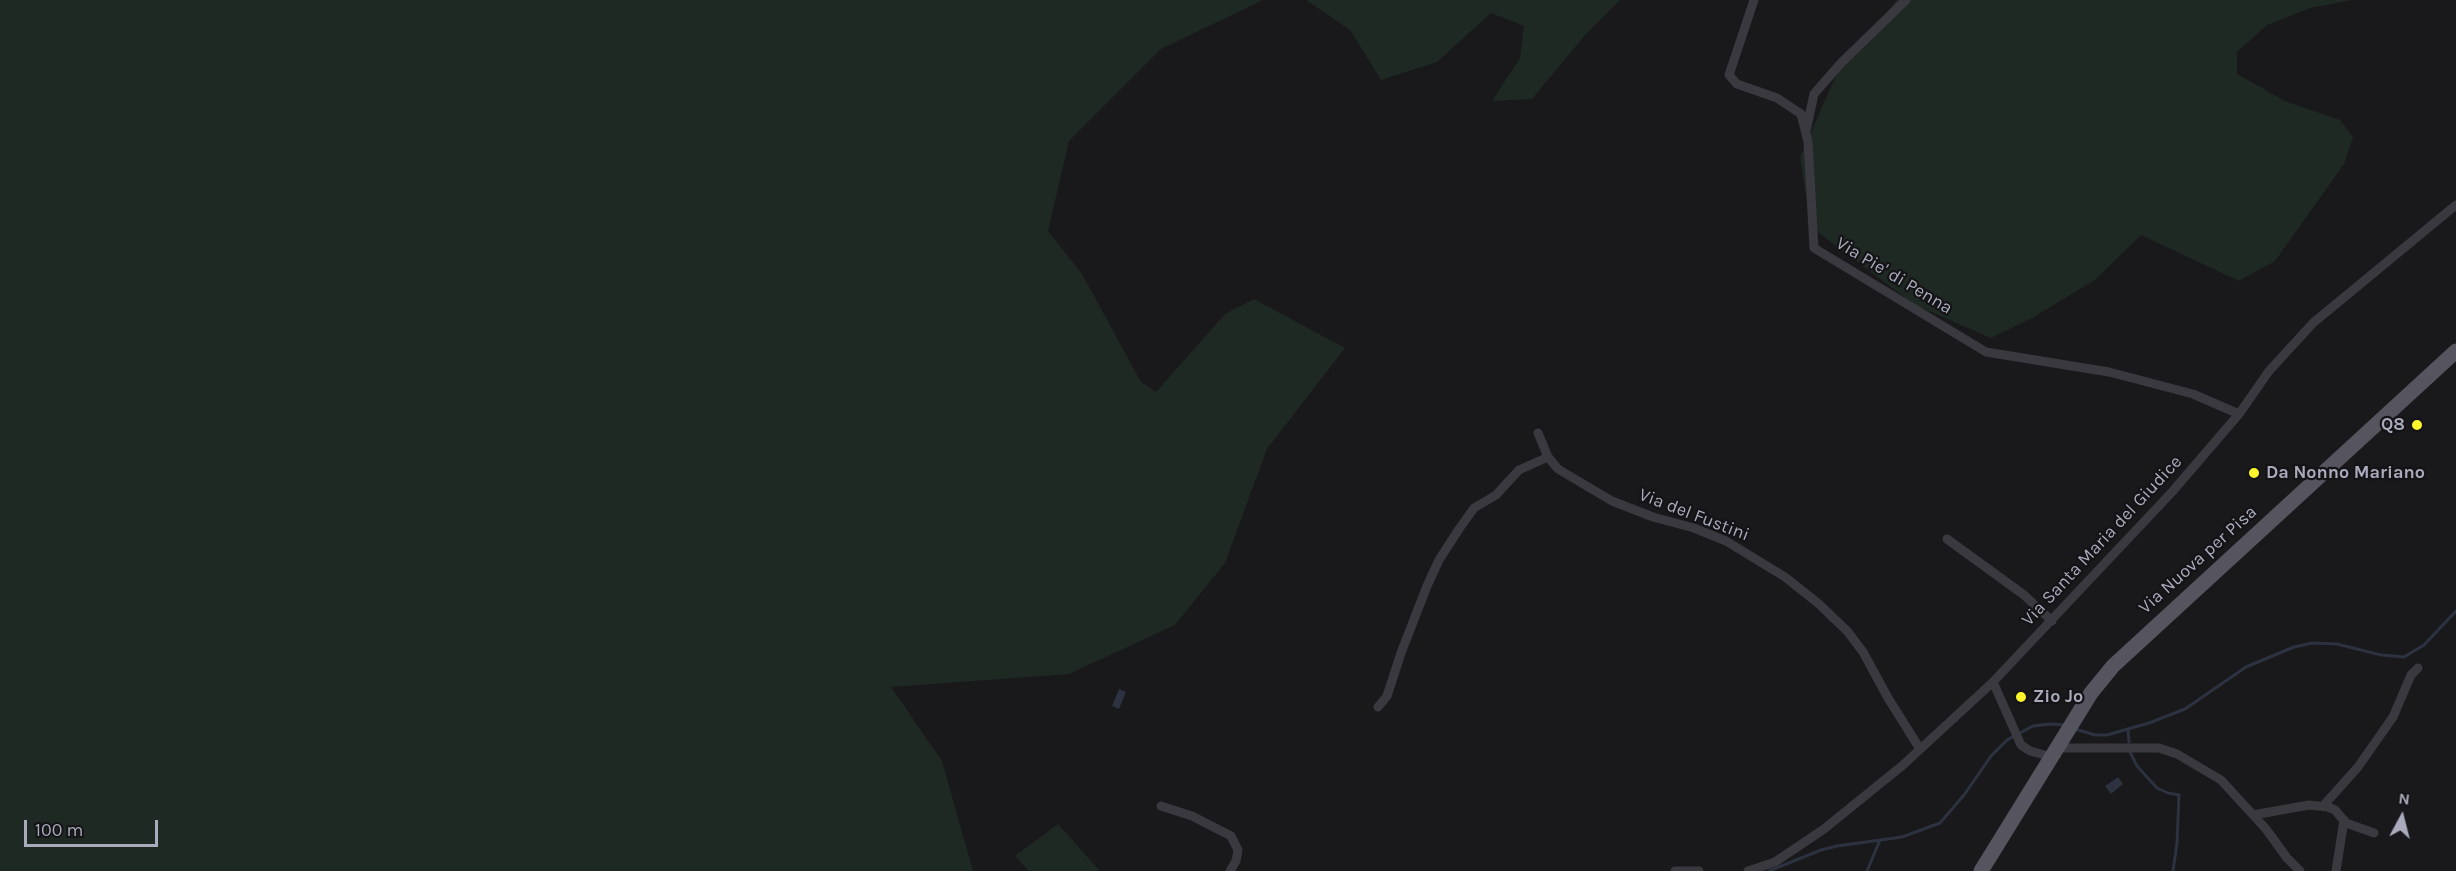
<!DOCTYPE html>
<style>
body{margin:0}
#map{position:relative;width:2456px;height:871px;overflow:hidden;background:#19181b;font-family:Karla,sans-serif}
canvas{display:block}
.north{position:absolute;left:2372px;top:787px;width:60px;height:60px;-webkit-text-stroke:4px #141316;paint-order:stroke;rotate:7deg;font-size:16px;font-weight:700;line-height:24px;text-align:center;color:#a9aabc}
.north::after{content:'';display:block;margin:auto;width:21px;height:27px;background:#a9aabc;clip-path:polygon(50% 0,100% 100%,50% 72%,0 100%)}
.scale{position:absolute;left:24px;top:820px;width:134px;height:27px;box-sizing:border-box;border:3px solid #a9aabc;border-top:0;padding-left:8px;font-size:18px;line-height:21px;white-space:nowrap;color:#a9aabc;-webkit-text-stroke:4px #141316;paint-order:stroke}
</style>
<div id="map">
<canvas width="2456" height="871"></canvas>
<div class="north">N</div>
<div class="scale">100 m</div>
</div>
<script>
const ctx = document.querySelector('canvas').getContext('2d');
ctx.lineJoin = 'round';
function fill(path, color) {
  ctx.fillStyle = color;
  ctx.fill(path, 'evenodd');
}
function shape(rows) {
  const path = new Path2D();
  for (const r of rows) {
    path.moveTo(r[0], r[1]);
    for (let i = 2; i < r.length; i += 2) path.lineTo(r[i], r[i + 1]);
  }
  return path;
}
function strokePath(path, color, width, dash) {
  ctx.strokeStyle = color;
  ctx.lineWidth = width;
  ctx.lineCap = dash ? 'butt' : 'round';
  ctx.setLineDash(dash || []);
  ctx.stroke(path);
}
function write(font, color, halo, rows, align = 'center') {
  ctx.font = font + ' Karla,sans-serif';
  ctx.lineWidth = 4.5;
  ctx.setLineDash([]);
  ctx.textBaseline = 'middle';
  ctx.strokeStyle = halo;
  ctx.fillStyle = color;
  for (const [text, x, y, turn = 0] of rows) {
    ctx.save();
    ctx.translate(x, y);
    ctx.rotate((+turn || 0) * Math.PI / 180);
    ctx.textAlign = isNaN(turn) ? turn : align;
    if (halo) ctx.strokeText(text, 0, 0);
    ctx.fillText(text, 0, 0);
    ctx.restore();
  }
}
fill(shape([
 [0,0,1263,0,1161,49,1069,141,1048,231,1082,274,1141,382,1156,392,1225,314,1254,299,1345,348,1267,449,1225,563,1175,625,1069,674,891,687,942,761,973,871,0,871],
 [1306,0,1620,0,1586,34,1532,99,1492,101,1520,58,1524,26,1491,13,1437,62,1381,80,1350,30],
 [1897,0,2352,0,2310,8,2267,25,2237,52,2237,74,2285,101,2340,120,2353,137,2344,164,2275,261,2239,281,2141,235,2095,280,2032,318,1991,338,1915,305,1811,227,1800,157,1839,69],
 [1058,824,1100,871,1029,871,1015,856]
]), '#1f2923');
fill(shape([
 [1119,689,1126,692,1119,709,1112,706],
 [2118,777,2123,784,2111,794,2105,786]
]), '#2c3240');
strokePath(shape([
 [2075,729,2095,735,2107,735,2149,723,2185,709,2246,667,2294,647,2312,643,2337,644,2381,655,2404,657,2424,645,2456,611],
 [2128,730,2129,742],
 [2130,752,2137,766,2157,788,2168,793,2179,795,2177,843,2173,871],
 [1769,871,1821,850,1837,846,1902,837,1940,823,1964,795,1991,756,2007,740,2033,726,2050,724,2066,725],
 [1867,871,1880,840]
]), '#2c3240', 3);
strokePath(shape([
 [1754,0,1729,75,1737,84,1777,98,1801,114,1808,142,1814,248,1986,352,2109,372,2193,394,2239,414],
 [1806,131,1814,94,1820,87,1841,63,1906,0],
 [1538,433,1548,457,1558,469,1612,501,1653,517,1694,528,1726,541,1785,577,1819,604,1848,632,1863,652,1888,698,1920,749],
 [1947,539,2024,595,2052,621],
 [1993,682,2021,745,2030,751,2052,757],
 [1378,707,1387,696,1401,653,1427,586,1439,560,1459,529,1474,508,1496,495,1519,470,1548,457],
 [2058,748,2159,748,2177,754,2221,780,2266,829,2287,858,2300,871],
 [1161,806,1192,816,1231,836,1238,850,1236,861,1230,871],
 [2323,806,2358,767,2393,717,2411,675,2418,668],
 [2253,815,2309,805,2328,807,2335,810,2346,823,2374,833],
 [1675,871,1699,871],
 [1748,871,1775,862,1824,829,1903,765,1993,682,2172,492,2239,414,2269,371,2313,323,2456,205],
 [2336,871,2344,820]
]), '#3a3940', 9);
strokePath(shape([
 [1981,871,2091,693,2113,666,2456,351]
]), '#55545f', 15);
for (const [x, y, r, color] of [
 [2417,425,6,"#fff52c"],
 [2254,473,6,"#fff52c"],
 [2021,697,6,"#fff52c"]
]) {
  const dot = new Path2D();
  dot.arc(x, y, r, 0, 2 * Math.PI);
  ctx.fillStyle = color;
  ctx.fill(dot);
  strokePath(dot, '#141316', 2);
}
write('18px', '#a9aabc', '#141316', [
 ["Via Pie' di Penna",1894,276,31],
 ["Via del Fustini",1694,515,21],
 ["Via Santa Maria del Giudice",2102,541,-47],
 ["Via Nuova per Pisa",2198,560,-42]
]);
write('bold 18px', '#a9aabc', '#141316', [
 ["Q8",2405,425,"right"],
 ["Da Nonno Mariano",2266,473],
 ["Zio Jo",2033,697]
], 'left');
</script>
